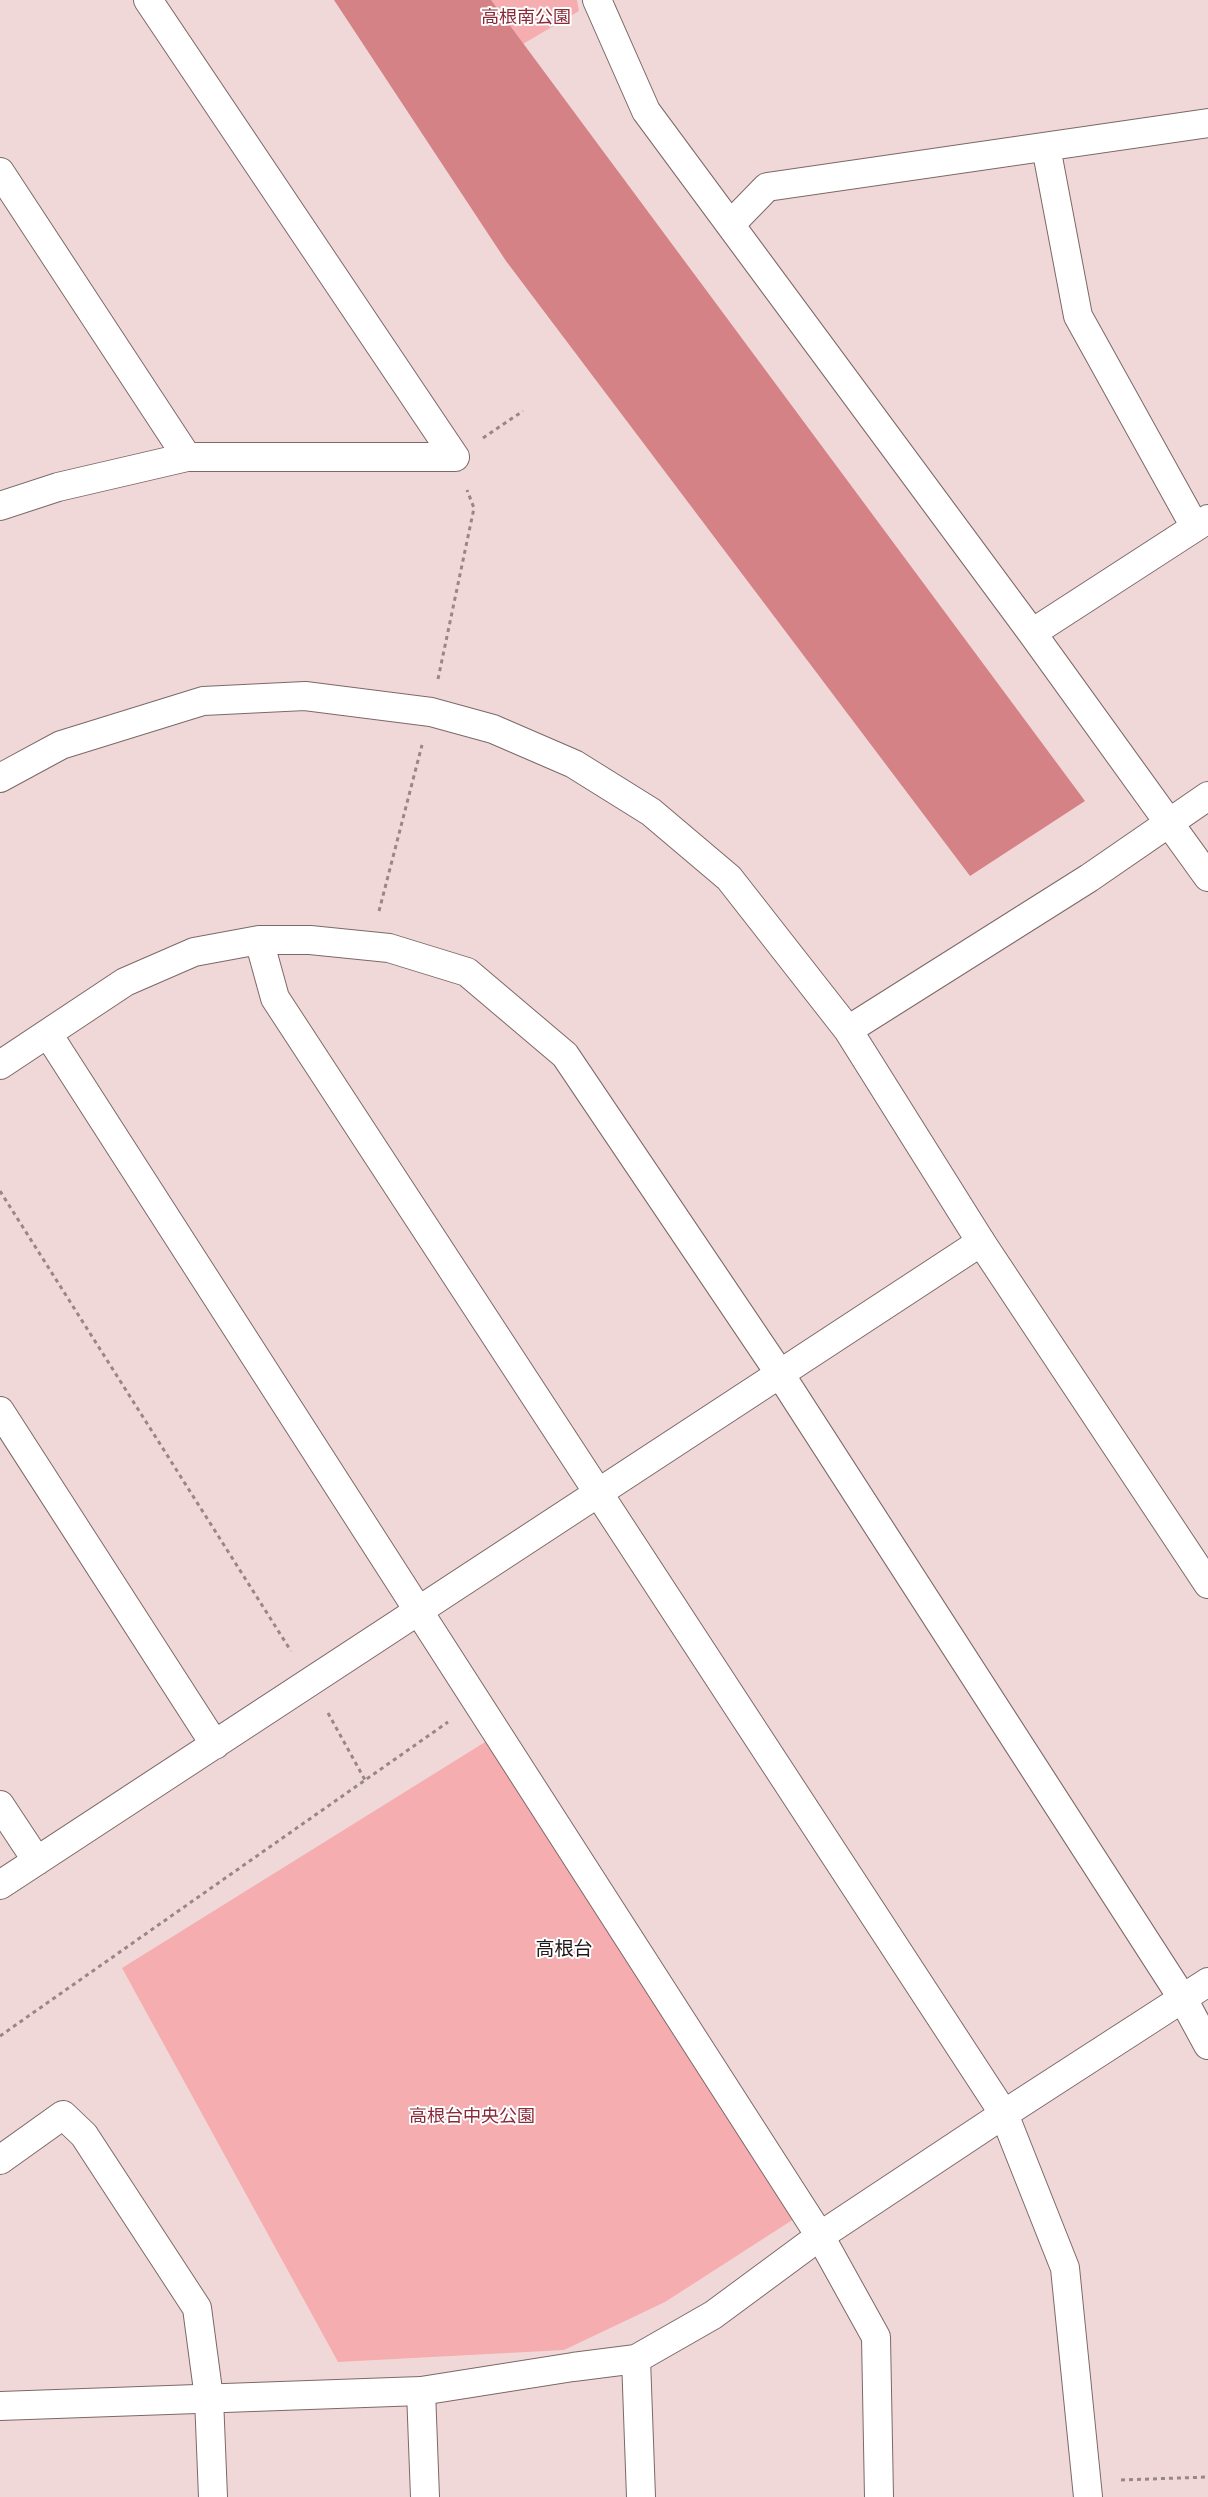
<!DOCTYPE html>
<meta charset="utf-8">
<style>
body{margin:0}
canvas{display:block;background:#f1d8d8}
</style>
<canvas width="1208" height="2497"></canvas>
<script>
const ctx = document.querySelector('canvas').getContext('2d');
ctx.lineJoin = 'round';
function fill(path, color) {
  ctx.fillStyle = color;
  ctx.fill(path, 'evenodd');
}
function shape(rows) {
  const path = new Path2D();
  for (const r of rows) {
    path.moveTo(r[0], r[1]);
    for (let i = 2; i < r.length; i += 2) path.lineTo(r[i], r[i + 1]);
  }
  return path;
}
function strokePath(path, color, width, dash) {
  ctx.strokeStyle = color;
  ctx.lineWidth = width;
  ctx.lineCap = dash ? 'butt' : 'round';
  ctx.setLineDash(dash || []);
  ctx.stroke(path);
}
function write(font, color, halo, rows, align = 'center') {
  ctx.font = font + ' "Varela Round","Noto Sans JP",sans-serif';
  ctx.lineWidth = 4;
  ctx.setLineDash([]);
  ctx.textBaseline = 'middle';
  ctx.strokeStyle = halo;
  ctx.fillStyle = color;
  for (const [text, x, y, turn = 0] of rows) {
    ctx.save();
    ctx.translate(x, y);
    ctx.rotate((+turn || 0) * Math.PI / 180);
    ctx.textAlign = isNaN(turn) ? turn : align;
    if (halo) ctx.strokeText(text, 0, 0);
    ctx.fillText(text, 0, 0);
    ctx.restore();
  }
}
fill(shape([
 [489,0,577,0,579,11,523,44],
 [506,1729,808,2210,665,2302,564,2350,338,2362,122,1968]
]), '#f6adb0');
fill(shape([
 [334,0,491,0,1085,801,970,876,506,261]
]), '#d48286');
const minor = shape([
 [148,0,455,457],
 [597,0,646,111,1032,633,1208,877],
 [1046,147,1078,316,1195,527],
 [0,172,187,457],
 [731,224,767,187,1208,123],
 [0,506,58,487,187,457,455,457],
 [1032,633,1208,519],
 [259,940,275,998,1004,2114,1065,2268,1088,2497],
 [48,1034,820,2236,876,2337,879,2497],
 [0,1065,125,982,194,952,259,940,310,940,389,948,467,972,565,1055,780,1374,1183,1999,1208,2045],
 [0,1411,215,1745],
 [0,1805,37,1861],
 [0,1885,981,1242],
 [0,2160,63,2115,84,2135,197,2308,209,2398,213,2497],
 [636,2359,641,2497],
 [421,2391,425,2497]
]);
const tertiary = shape([
 [0,778,61,745,203,701,305,696,431,712,493,729,574,764,651,812,729,878,848,1030,981,1242,1208,1584],
 [848,1030,1089,878,1208,796],
 [0,2406,421,2391,573,2367,636,2359,713,2315,820,2236,1004,2114,1208,1982]
]);
strokePath(minor, '#7d6868', 30);
strokePath(tertiary, '#7d6868', 30);
strokePath(shape([
 [483,438,523,411],
 [438,679,474,508,467,490],
 [379,911,422,745],
 [0,1191,291,1651],
 [328,1713,365,1780],
 [0,2036,448,1722],
 [1121,2480,1208,2477]
]), '#998686', 3, [4, 4]);
strokePath(minor, '#fff', 28);
strokePath(tertiary, '#fff', 28);
write('18px', '#8b2a37', '#fff', [
 ["高根南公園",526,18],
 ["高根台中央公園",472,2117]
]);
write('19px', '#221919', '#fff', [
 ["高根台",564,1950]
]);
</script>
